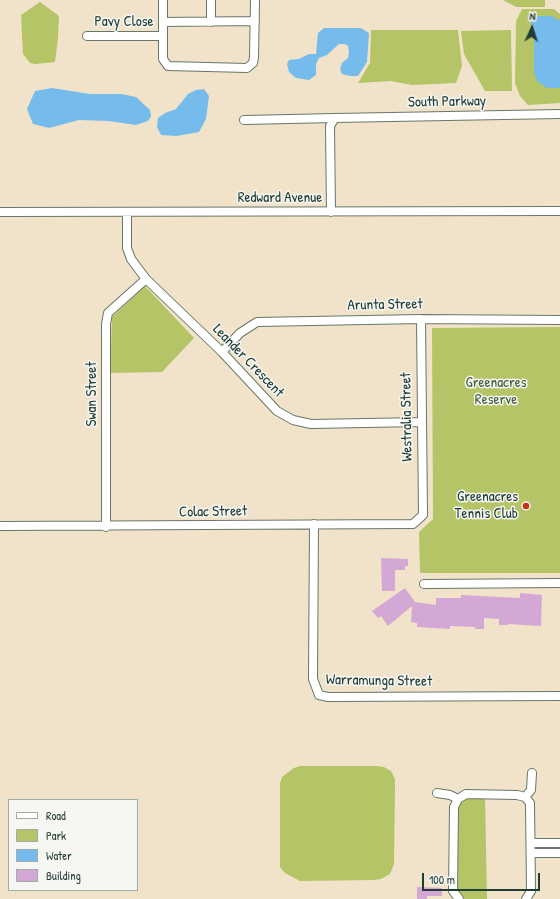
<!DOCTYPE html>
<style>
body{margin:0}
#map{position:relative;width:560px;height:899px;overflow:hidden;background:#f1e3ca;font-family:"Patrick Hand",sans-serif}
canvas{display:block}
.legend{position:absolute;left:8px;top:799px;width:130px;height:92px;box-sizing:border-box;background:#f6f6f2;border:1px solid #a0aca6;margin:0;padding:5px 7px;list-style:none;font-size:12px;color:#1f3d34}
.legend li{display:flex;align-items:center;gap:8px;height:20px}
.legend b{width:20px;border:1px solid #a0aca6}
.north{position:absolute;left:512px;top:8px;width:40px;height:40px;-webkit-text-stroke:3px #f6f6f2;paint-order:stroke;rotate:3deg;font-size:11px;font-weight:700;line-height:16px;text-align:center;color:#1f3d34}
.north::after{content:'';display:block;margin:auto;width:14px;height:18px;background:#1f3d34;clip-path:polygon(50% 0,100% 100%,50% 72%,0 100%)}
.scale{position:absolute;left:422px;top:873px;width:118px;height:18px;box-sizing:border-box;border:2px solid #1f3d34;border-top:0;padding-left:5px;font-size:12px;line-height:14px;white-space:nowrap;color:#1f3d34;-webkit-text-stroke:3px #f6f6f2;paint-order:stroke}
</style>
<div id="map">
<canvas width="560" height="899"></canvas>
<ul class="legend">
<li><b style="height:5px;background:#fff"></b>Road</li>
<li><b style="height:11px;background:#b4c466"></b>Park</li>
<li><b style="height:11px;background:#75bcec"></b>Water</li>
<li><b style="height:11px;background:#d4a8d4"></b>Building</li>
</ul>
<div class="north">N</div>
<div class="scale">100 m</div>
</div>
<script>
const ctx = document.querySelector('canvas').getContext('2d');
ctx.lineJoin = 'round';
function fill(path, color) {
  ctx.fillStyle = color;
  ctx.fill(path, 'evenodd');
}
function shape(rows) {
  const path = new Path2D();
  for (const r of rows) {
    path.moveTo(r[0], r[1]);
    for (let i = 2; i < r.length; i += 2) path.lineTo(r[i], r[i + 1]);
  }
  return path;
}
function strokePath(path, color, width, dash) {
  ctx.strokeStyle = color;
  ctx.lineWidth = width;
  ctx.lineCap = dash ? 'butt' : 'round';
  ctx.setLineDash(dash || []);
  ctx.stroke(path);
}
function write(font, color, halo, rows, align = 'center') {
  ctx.font = font + ' "Patrick Hand",sans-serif';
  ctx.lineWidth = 3;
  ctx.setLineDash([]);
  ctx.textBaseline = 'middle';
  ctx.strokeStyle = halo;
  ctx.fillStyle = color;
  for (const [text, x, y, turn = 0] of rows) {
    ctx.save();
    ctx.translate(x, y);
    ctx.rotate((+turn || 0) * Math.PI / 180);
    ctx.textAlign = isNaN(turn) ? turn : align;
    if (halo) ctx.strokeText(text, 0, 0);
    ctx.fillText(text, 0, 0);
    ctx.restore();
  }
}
fill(shape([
 [503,0,545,0,545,7,516,7],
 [40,2,59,16,58,38,55,62,36,64,30,63,23,54,21,15],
 [522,9,554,9,560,14,560,103,528,105,520,96,515,83,516,21],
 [371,30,458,30,462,66,456,83,412,85,391,81,358,83,370,63],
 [511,30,512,91,485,91,464,54,461,31],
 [145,286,194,338,162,372,110,373,112,317],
 [560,327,560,573,420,573,419,532,433,519,432,328],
 [300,766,375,766,384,767,391,771,395,779,395,786,394,864,390,874,381,879,374,880,300,881,285,873,280,867,280,783,282,777,294,768],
 [485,795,487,899,459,899,453,891,458,799]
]), '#b4c466');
fill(shape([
 [530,16,552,16,560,21,560,88,547,88,537,81,534,72,534,29,529,19],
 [324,28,361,28,369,33,367,62,358,76,350,76,342,74,340,69,342,63,348,58,349,52,348,46,345,44,339,44,327,55,319,58,316,64,316,75,309,80,296,78,289,72,287,64,289,60,299,59,309,54,316,54,318,33],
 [52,88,90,94,121,94,136,97,150,110,151,116,148,121,136,125,108,121,79,120,49,128,33,124,27,109,35,91],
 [204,89,209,96,206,119,199,132,177,136,161,135,157,127,158,118,165,113,176,109,188,94,196,90]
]), '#75bcec');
fill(shape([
 [381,558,408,559,408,566,405,566,405,570,395,570,395,591,382,591],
 [405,588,415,602,436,605,436,598,461,598,461,595,520,598,520,593,542,595,541,626,508,624,508,625,499,625,499,619,484,618,484,629,475,629,475,627,450,626,450,629,417,627,417,623,411,622,412,606,388,626,381,616,378,618,372,611],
 [417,887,442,888,442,896,427,896,427,899,417,899]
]), '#d4a8d4');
const minor = shape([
 [163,0,163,59,168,66,247,68,253,63,254,57,255,0],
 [211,0,211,22],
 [163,22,255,21],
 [87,36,162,36],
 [244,120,335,118],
 [0,212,560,211],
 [127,212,127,248,131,259,146,279,222,352,277,411,293,420,311,424,421,422],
 [331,212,330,126,335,118,560,114],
 [222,352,240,333,257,322,421,319,560,320],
 [314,524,313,679,319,695,328,697,560,696],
 [0,526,413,524,423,515,421,319],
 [106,527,106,324,108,313,146,279],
 [424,584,560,583],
 [437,793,450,795,458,799],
 [525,797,531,790,532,773],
 [531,843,560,843],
 [531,853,560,853],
 [459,899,453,891,454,807,458,799,466,794,517,795,525,797,530,803,531,891,526,899]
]);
strokePath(minor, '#687768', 10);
strokePath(minor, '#fff', 8);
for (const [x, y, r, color] of [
 [526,506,4,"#c8321e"]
]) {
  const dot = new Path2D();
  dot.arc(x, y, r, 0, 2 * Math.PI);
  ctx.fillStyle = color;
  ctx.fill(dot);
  strokePath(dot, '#f6f6f2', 1.5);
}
write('15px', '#1f3d34', '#f6f6f2', [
 ["Pavy Close",124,22],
 ["South Parkway",447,102,-1],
 ["Redward Avenue",280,198],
 ["Arunta Street",385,305,-1],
 ["Leander Crescent",248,361,46],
 ["Swan Street",92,394,-90],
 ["Westralia Street",407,417,-91],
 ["Colac Street",213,512,-1],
 ["Warramunga Street",379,681,1]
]);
write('15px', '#445f40', '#f6f6f2', [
 ["Greenacres",496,383],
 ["Reserve",496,400]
]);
write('15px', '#1f3d34', '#f6f6f2', [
 ["Greenacres",518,497],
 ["Tennis Club",518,514]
], 'right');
</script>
